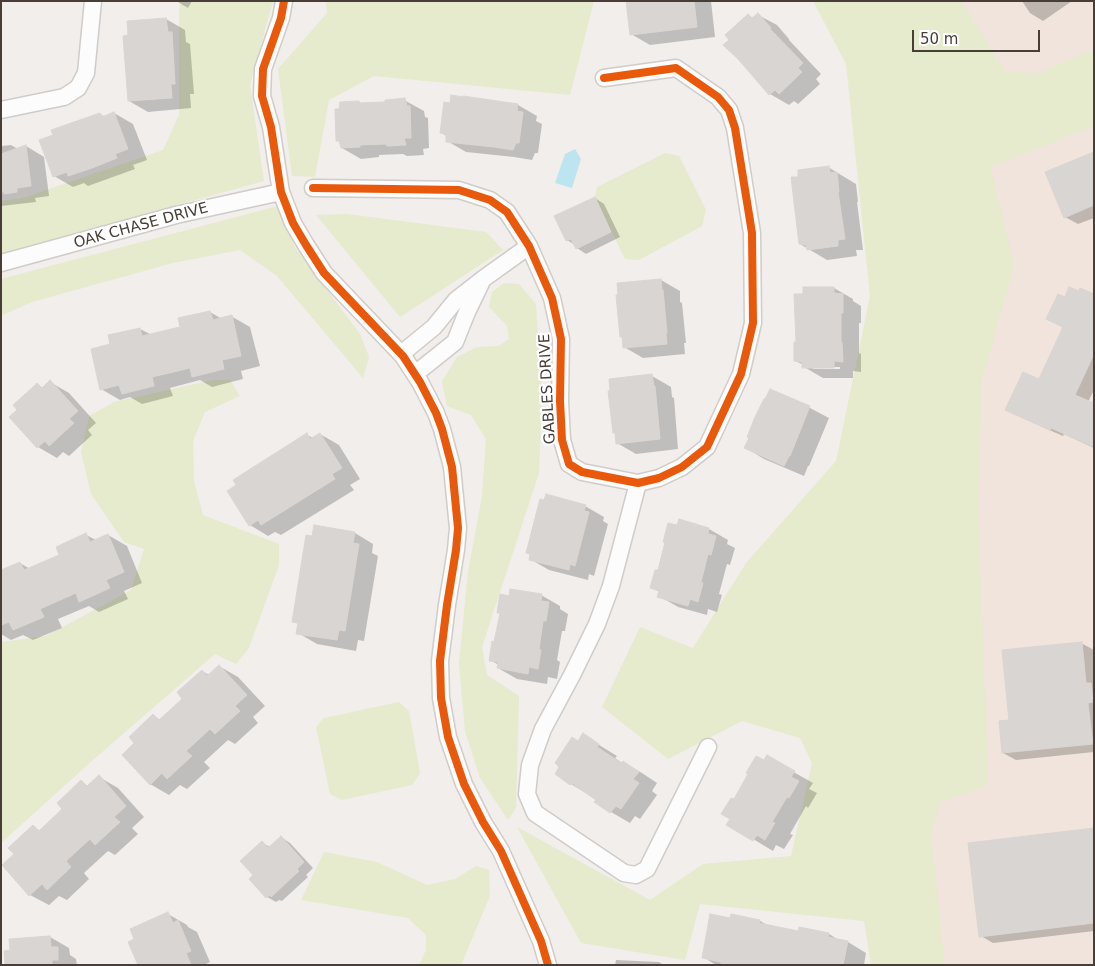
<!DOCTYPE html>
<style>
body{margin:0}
#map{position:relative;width:1095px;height:966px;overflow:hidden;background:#f1eeec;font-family:"DejaVu Sans",sans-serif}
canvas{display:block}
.frame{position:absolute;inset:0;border:2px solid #483e37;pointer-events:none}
.scale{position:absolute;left:912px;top:30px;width:128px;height:22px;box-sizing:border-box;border:2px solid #483e37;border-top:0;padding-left:6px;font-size:15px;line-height:18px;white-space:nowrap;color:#483e37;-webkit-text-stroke:4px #fff;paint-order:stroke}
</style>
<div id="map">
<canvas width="1095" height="966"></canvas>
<div class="frame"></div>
<div class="scale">50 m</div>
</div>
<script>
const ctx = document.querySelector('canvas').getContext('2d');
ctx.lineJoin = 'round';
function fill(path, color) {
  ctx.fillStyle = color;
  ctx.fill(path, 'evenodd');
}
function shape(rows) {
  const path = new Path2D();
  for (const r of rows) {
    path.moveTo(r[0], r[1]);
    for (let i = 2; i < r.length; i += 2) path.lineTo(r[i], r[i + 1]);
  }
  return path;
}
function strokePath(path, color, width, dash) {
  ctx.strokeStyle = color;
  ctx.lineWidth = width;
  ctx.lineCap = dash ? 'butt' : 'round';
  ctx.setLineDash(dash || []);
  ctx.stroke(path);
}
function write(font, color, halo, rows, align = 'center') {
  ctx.font = font + ' "DejaVu Sans",sans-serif';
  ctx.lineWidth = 4.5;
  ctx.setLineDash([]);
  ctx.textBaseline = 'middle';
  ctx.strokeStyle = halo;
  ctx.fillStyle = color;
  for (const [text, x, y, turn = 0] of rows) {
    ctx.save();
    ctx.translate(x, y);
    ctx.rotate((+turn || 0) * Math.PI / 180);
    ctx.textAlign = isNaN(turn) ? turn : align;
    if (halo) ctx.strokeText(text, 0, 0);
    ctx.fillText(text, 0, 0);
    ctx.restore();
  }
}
fill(shape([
 [866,1,1094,1,1094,965,886,965]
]), '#f0e4dc');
fill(shape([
 [182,1,273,1,250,85,264,181,1,254,1,201,23,198,163,150,179,115,179,7],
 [326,1,594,1,570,95,374,76,329,100,315,177,292,176,278,69,327,13],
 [813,1,961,1,1005,71,1037,74,1089,51,1094,51,1094,126,990,167,1014,265,982,380,978,503,988,785,940,803,931,835,945,965,871,965,864,921,700,904,685,960,581,943,517,827,650,900,703,864,791,856,812,763,800,738,742,721,668,759,602,707,640,627,693,648,746,563,836,461,870,296,846,64],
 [665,153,679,156,706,210,702,226,639,260,625,259,595,197,597,187],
 [278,206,296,249,360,334,369,357,363,378,277,276,240,250,173,263,32,302,1,316,1,279],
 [347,214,486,232,503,250,400,317,316,215],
 [504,283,519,284,536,304,542,397,539,473,482,647,487,675,519,696,516,808,508,820,480,778,465,731,459,663,468,572,482,496,486,439,471,415,447,406,442,381,457,357,477,347,499,346,509,339,507,326,489,307,492,292],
 [213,380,230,380,240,396,205,412,193,441,194,481,203,515,279,544,279,565,249,648,236,664,215,654,93,760,1,843,1,642,46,636,131,590,144,549,124,542,91,494,81,452,89,416,114,402],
 [399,702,409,711,420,773,412,785,342,800,330,794,316,727,324,718],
 [324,852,377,862,427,885,455,879,476,866,489,870,490,896,461,965,419,965,426,950,426,935,408,918,301,900]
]), '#e5ebcc');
fill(shape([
 [575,149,581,159,572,188,555,183,565,154]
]), '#bce5ef');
fill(shape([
 [176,1,192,1,188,8],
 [628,1,711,1,715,37,650,45,631,34],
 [1022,1,1072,1,1043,21,1030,13],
 [748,15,753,18,758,15,777,25,789,39,789,40,821,74,816,79,820,84,798,104,794,101,789,105,770,94],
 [166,19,185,30,186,42,190,44,194,94,190,94,191,108,148,112,129,101],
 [464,97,518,105,537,116,536,121,542,124,538,153,535,153,532,160,514,157,466,152,447,141,447,136,441,133,451,104],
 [404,100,424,111,425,117,428,118,429,148,423,149,424,155,407,156,403,154,379,155,379,157,361,159,342,148,359,102,362,104,386,103],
 [114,113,133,124,147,160,133,165,135,169,88,186,84,183,73,187,54,176,55,136,100,114,105,117],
 [11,145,18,149,26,146,44,157,49,196,35,198,36,202,1,206,1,146],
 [1094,153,1094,218,1078,224,1065,217],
 [828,167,856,184,858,202,857,202,863,250,856,250,857,256,827,260,800,244,800,179],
 [595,198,604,204,620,237,586,254,577,248,575,245,567,240],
 [661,280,680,291,680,302,682,303,686,343,684,343,685,354,643,358,624,347],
 [834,288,853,299,853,301,861,306,861,323,859,323,859,353,861,354,861,372,853,371,853,378,823,378,804,367,804,365,795,361,804,295],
 [813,367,840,367,840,369,813,369],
 [1094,296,1094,390,1088,402,1094,405,1094,448,1064,434,1063,436,1020,417,1040,381,1064,328,1048,319,1065,299],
 [210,312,222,319,231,316,250,327,260,366,241,371,243,379,212,387,200,380,170,388,173,396,142,404,130,397,120,400,101,389,111,345,109,336,140,329,152,335,181,328],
 [652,376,671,387,672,397,674,398,678,449,636,454,617,443],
 [50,382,69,393,96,423,88,430,92,435,69,456,63,452,57,458,38,447,19,410,37,384,43,388],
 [770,390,810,408,829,418,809,466,808,466,804,476,764,459,746,448],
 [320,434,339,445,360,479,350,485,354,490,281,535,275,532,268,536,250,525,307,435,313,438],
 [585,506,604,517,603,521,608,524,594,576,589,574,588,580,549,570,530,559],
 [709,529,728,540,727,544,735,548,730,565,727,564,719,594,722,595,717,612,708,609,707,615,678,607,659,596,660,592,652,588,659,572],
 [355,533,373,544,372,553,378,556,364,641,358,640,356,651,317,644,298,633,299,625,294,621],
 [86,535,96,540,108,535,127,546,142,583,124,591,128,599,99,612,89,606,58,619,62,628,33,640,23,635,11,640,1,634,1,571,20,563,30,569,61,556],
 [541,595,560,606,560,609,568,614,565,631,562,631,557,660,560,662,557,679,548,677,547,684,517,679,498,668,499,665,490,660,495,643,501,613,498,612,510,597],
 [1081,643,1094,650,1094,752,1016,760,1003,753],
 [219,666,238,677,265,706,253,717,258,723,235,744,228,740,204,762,210,768,187,789,180,785,169,795,150,784,136,743,153,716,161,720,184,699,202,671,209,675],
 [583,735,617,756,615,758,622,763,623,762,642,773,657,783,652,791,657,795,640,819,635,816,630,823,611,812,596,802,597,800,571,784,556,774],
 [767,757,813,783,809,789,817,793,808,808,806,806,790,834,793,835,784,849,776,845,773,851,728,824,731,818,734,801,765,762],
 [99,777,118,788,144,817,132,828,138,834,115,855,108,851,84,873,89,879,67,900,59,896,49,905,30,895,16,854,33,827,41,831,64,809,81,782,88,786],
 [1094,830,1094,931,993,943,981,936],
 [281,837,290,843,313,868,306,875,308,877,282,901,279,900,276,902,267,897,254,875,262,843,270,847],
 [168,914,187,925,188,927,197,932,210,962,204,965,140,965],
 [731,919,760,921,769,926,799,932,829,934,839,940,848,942,866,953,864,965,716,965,703,957],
 [50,937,69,948,70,955,76,959,77,965,6,965,5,952],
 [616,960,659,962,664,965,615,965]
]), '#0003');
const building = shape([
 [626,1,694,1,697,27,630,35,626,1],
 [758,13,771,28,770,29,803,63,798,68,802,72,779,94,775,90,769,95,738,59,723,45,729,40,725,35,748,14,752,18,758,13],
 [166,18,168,32,172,32,175,84,171,84,172,98,128,101,123,36,128,35,127,21,166,18],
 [451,95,463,97,463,96,518,104,517,111,523,112,519,143,516,143,513,150,494,147,446,142,446,134,440,133,444,102,450,103,451,95],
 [405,98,407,106,410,106,411,138,404,138,406,145,387,146,386,144,360,145,360,147,341,148,339,141,336,141,335,109,339,109,340,102,359,101,359,103,385,102,385,100,405,98],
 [114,112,128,149,115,154,117,158,92,168,68,176,67,172,53,177,39,140,53,135,51,130,100,113,102,117,114,112],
 [26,145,31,186,17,188,17,192,4,194,4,192,1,192,1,154,26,145],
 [1094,152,1094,205,1064,218,1045,172,1094,152],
 [829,166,830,173,837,172,839,192,838,192,845,239,838,240,838,246,807,250,806,245,799,244,791,177,798,177,798,170,829,166],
 [595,197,611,232,576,249,571,239,566,241,554,216,595,197],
 [661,279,662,291,663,290,667,333,666,333,667,344,623,348,622,337,620,337,616,295,618,295,617,283,661,279],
 [803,287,834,287,834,293,843,294,843,313,841,313,841,342,842,342,843,362,834,361,834,368,802,368,802,362,794,361,794,342,796,342,794,294,803,294,803,287],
 [1069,287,1079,291,1080,288,1094,294,1094,354,1075,395,1094,403,1094,447,1051,428,1050,430,1005,410,1023,372,1039,379,1063,327,1046,319,1058,294,1065,297,1069,287],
 [210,311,213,320,232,315,241,356,222,360,224,369,192,377,190,368,152,377,154,386,122,394,119,385,100,390,91,349,110,344,108,335,140,328,142,336,180,327,178,318,210,311],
 [652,374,654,386,655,386,660,439,616,444,615,433,613,433,608,391,610,391,609,379,652,374],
 [50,380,78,411,69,419,74,423,49,446,45,441,37,448,9,417,17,410,13,405,32,388,37,383,42,388,50,380],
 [770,389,810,406,790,456,789,456,784,466,744,448,749,438,747,437,755,417,764,399,765,399,770,389],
 [307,433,310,439,320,433,342,468,332,474,335,479,261,525,258,520,249,526,227,491,236,485,233,480,307,433],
 [546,494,586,505,584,511,589,512,575,566,570,564,569,570,529,560,530,554,526,553,540,499,544,500,546,494],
 [679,519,709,528,708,534,716,536,711,555,708,554,701,582,703,583,698,602,690,599,688,606,657,597,659,591,650,588,655,570,658,570,665,542,663,542,668,523,677,525,679,519],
 [314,525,355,532,353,543,359,544,345,631,339,630,337,640,296,634,298,623,292,622,306,535,312,536,314,525],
 [86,533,90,542,108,534,124,572,106,580,110,588,79,602,76,593,40,609,44,617,13,630,9,622,1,625,1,570,20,562,24,570,59,555,56,547,86,533],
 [510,589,542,594,541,601,549,602,546,621,543,621,539,649,541,650,538,669,529,667,528,674,497,668,498,662,489,661,492,641,494,642,500,613,497,613,500,594,509,596,510,589],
 [1082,642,1086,683,1091,683,1093,702,1088,703,1093,744,1002,753,999,721,1009,720,1002,650,1082,642],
 [219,665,247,695,235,706,240,711,215,734,210,729,186,751,192,756,167,779,162,773,150,785,122,755,134,743,129,737,153,714,159,720,182,699,177,692,202,670,207,676,219,665],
 [583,733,599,744,597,747,621,763,623,761,639,772,633,779,639,783,621,809,616,806,610,813,594,802,596,800,572,783,570,785,555,774,559,767,555,763,572,737,578,741,583,733],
 [767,755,795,771,791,777,799,781,789,798,787,797,772,822,775,823,765,840,757,835,753,841,726,825,730,819,721,814,731,798,734,799,748,774,746,773,756,756,764,760,767,755],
 [99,775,126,806,114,817,120,822,95,845,90,839,66,861,71,867,47,890,42,884,29,896,2,865,14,854,8,848,33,825,39,831,62,809,57,803,81,780,87,786,99,775],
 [1094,828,1094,923,979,937,968,843,1094,828],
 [281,836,304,862,297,869,299,871,271,897,270,895,266,898,249,879,253,875,240,861,262,841,268,848,281,836],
 [168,912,173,923,178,920,191,951,186,953,191,965,138,965,128,942,134,939,130,929,168,912],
 [710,914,730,918,731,914,760,920,759,923,798,931,799,927,829,933,828,937,848,941,843,965,721,965,721,962,702,958,710,914],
 [50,936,51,947,58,947,58,960,52,960,52,965,11,965,11,963,5,964,4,951,10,950,9,939,50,936]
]);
fill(building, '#d9d5d3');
strokePath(building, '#d9d5d1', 1);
const street = shape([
 [284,1,281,18,263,69,262,96,271,127,281,192,293,223,306,245,324,273,403,356,420,382,436,413,442,429,452,467,458,528,456,550,447,605,440,661,441,698,448,737,464,784,483,822,501,851,541,941,548,965],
 [1,110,64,97,78,88,86,73,93,1],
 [313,188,393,189,459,190,490,200,507,212,529,246,552,298,561,339,560,401,562,440,569,464,582,472,638,483,659,478,682,467,707,447,741,374,753,323,752,233,735,128,729,110,718,97,676,68,604,78],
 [1,263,176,215,281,192],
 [401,354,434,327,456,300,483,279,529,246],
 [415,374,455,342,467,312,481,283],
 [638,483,611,586,597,624,572,675,543,729,530,765,527,794,535,813,624,873,636,875,647,869,708,747]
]);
strokePath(street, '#cfccc9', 19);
strokePath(street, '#fdfcfc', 16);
strokePath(shape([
 [284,1,281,18,263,69,262,96,271,127,281,192,293,223,306,245,324,273,403,356,420,382,436,413,442,429,452,467,458,528,456,550,447,605,440,661,441,698,448,737,464,784,483,822,501,851,541,941,548,965],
 [313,188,393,189,459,190,490,200,507,212,529,246,552,298,561,339,560,401,562,440,569,464,582,472,638,483,659,478,682,467,707,447,741,374,753,323,752,233,735,128,729,110,718,97,676,68,604,78]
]), '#e8590c', 8);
write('15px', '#483e37', '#fff', [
 ["OAK CHASE DRIVE",141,226,-15],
 ["GABLES DRIVE",548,389,-93]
]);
</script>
